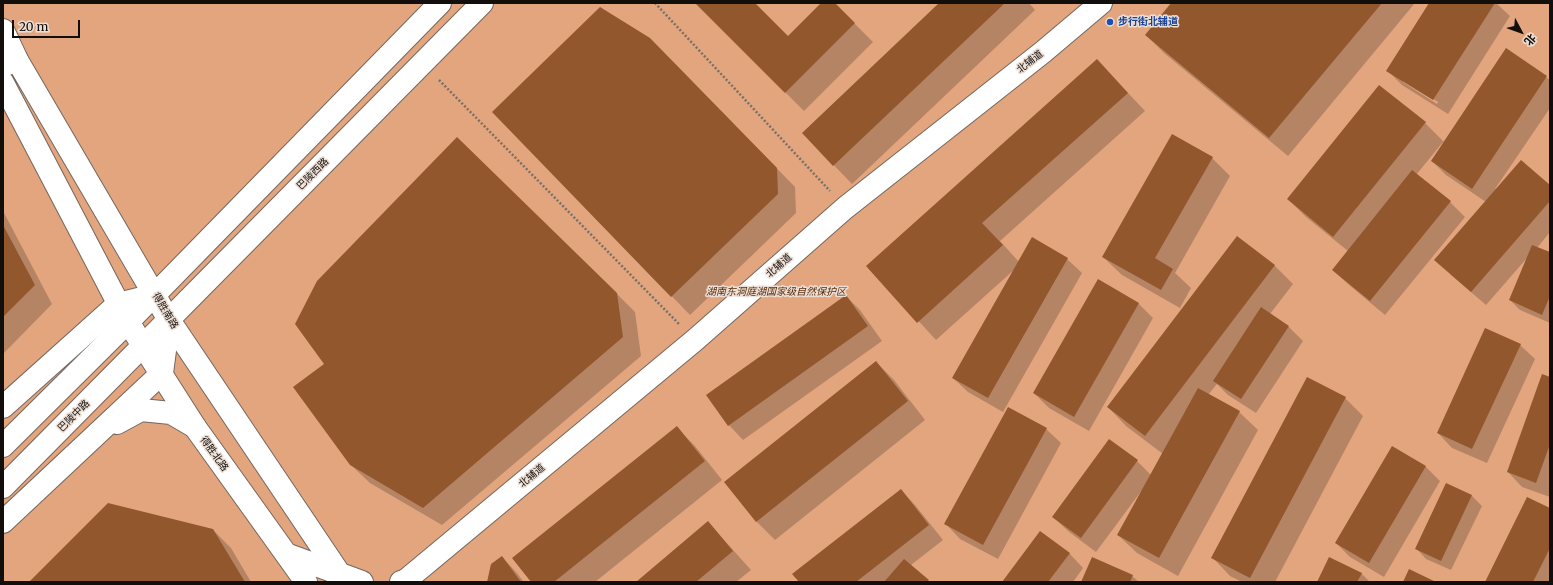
<!DOCTYPE html>
<meta charset="utf-8">
<style>
body{margin:0}
#map{position:relative;width:1553px;height:585px;overflow:hidden;background:#eddfd6;font-family:Merriweather,"Noto Sans SC",serif}
canvas{display:block}
.frame{position:absolute;inset:0;border:4px solid #120e0b;pointer-events:none}
.north{position:absolute;left:1501px;top:12px;width:40px;height:40px;-webkit-text-stroke:3px #eddfd6;paint-order:stroke;rotate:131deg;font-size:11px;font-weight:700;line-height:16px;text-align:center;color:#120e0b}
.north::after{content:'';display:block;margin:auto;width:14px;height:18px;background:#120e0b;clip-path:polygon(50% 0,100% 100%,50% 72%,0 100%)}
.scale{position:absolute;left:12px;top:20px;width:68px;height:18px;box-sizing:border-box;border:2px solid #120e0b;border-top:0;padding-left:5px;font-size:12px;line-height:14px;white-space:nowrap;color:#120e0b;-webkit-text-stroke:3px #eddfd6;paint-order:stroke}
</style>
<div id="map">
<canvas width="1553" height="585"></canvas>
<div class="frame"></div>
<div class="north">北</div>
<div class="scale">20 m</div>
</div>
<script>
const ctx = document.querySelector('canvas').getContext('2d');
ctx.lineJoin = 'round';
function fill(path, color) {
  ctx.fillStyle = color;
  ctx.fill(path, 'evenodd');
}
function shape(rows) {
  const path = new Path2D();
  for (const r of rows) {
    path.moveTo(r[0], r[1]);
    for (let i = 2; i < r.length; i += 2) path.lineTo(r[i], r[i + 1]);
  }
  return path;
}
function strokePath(path, color, width, dash) {
  ctx.strokeStyle = color;
  ctx.lineWidth = width;
  ctx.lineCap = dash ? 'butt' : 'round';
  ctx.setLineDash(dash || []);
  ctx.stroke(path);
}
function write(font, color, halo, rows, align = 'center') {
  ctx.font = font + ' Merriweather,"Noto Sans SC",serif';
  ctx.lineWidth = 3;
  ctx.setLineDash([]);
  ctx.textBaseline = 'middle';
  ctx.strokeStyle = halo;
  ctx.fillStyle = color;
  for (const [text, x, y, turn = 0] of rows) {
    ctx.save();
    ctx.translate(x, y);
    ctx.rotate((+turn || 0) * Math.PI / 180);
    ctx.textAlign = isNaN(turn) ? turn : align;
    if (halo) ctx.strokeText(text, 0, 0);
    ctx.fillText(text, 0, 0);
    ctx.restore();
  }
}
fill(shape([
 [3,3,1550,3,1550,582,3,582]
]), '#e3a57d');
fill(shape([
 [696,3,754,3,788,37,822,3,834,3,873,42,804,111],
 [940,3,1029,3,1035,10,852,184,803,133],
 [1172,3,1415,3,1288,156,1164,53,1146,35],
 [1430,3,1496,3,1510,16,1448,114,1402,85,1387,70],
 [1403,80,1438,102,1437,104,1403,82],
 [1506,50,1550,80,1550,108,1495,189,1550,187,1550,232,1537,248,1550,253,1550,323,1520,310,1510,300,1527,258,1486,305,1450,274,1486,202,1446,175,1432,161,1444,143,1443,142,1416,175,1450,202,1465,217,1385,315,1348,284,1333,270,1348,251,1306,217,1288,199,1425,123,1444,142],
 [669,58,795,187,796,213,690,315,494,112],
 [1097,60,1145,111,1000,241,1019,262,1067,259,1082,273,1003,412,968,392,953,378,1015,269,936,340,868,266],
 [1212,158,1230,176,1175,273,1191,288,1180,308,1122,275,1103,257],
 [3,211,52,304,3,354],
 [1237,238,1275,266,1293,284,1270,314,1289,327,1303,341,1256,413,1228,395,1217,384,1208,395,1239,412,1258,430,1178,576,1137,553,1118,535,1142,490,1096,552,1068,531,1053,517,1109,440,1137,461,1151,475,1163,454,1126,426,1108,407],
 [1099,281,1139,304,1153,318,1089,431,1049,408,1034,393],
 [616,293,635,312,641,356,442,525,370,483,351,465,326,364],
 [846,296,860,310,882,341,743,440,729,425],
 [1520,345,1535,359,1487,463,1452,448,1438,433],
 [876,362,894,380,925,420,775,540,757,522,725,482],
 [1550,378,1550,497,1522,487,1508,472],
 [1345,398,1363,416,1275,582,1242,582,1230,576,1212,557],
 [677,428,695,446,722,480,595,582,533,582],
 [1046,429,1061,443,998,559,960,539,946,524],
 [1392,447,1426,467,1440,481,1384,577,1350,557,1336,543],
 [1446,484,1472,496,1482,506,1451,570,1426,559,1416,548],
 [901,490,915,505,943,540,911,565,930,582,800,582],
 [1550,509,1550,582,1486,582],
 [708,522,751,570,736,582,638,582],
 [213,530,231,548,251,582,31,582],
 [1069,553,1083,568,1073,582,1003,582],
 [502,557,516,572,524,582,488,582],
 [1361,573,1370,582,1318,582],
 [1132,576,1139,582,1082,582]
]), '#0003');
fill(shape([
 [695,3,755,3,788,36,821,3,835,3,855,23,785,93],
 [939,3,1005,3,833,166,802,133],
 [1171,3,1382,3,1269,138,1145,35],
 [1429,3,1495,3,1433,100,1386,71],
 [600,7,650,38,777,168,778,194,671,297,492,112],
 [1506,48,1547,76,1472,189,1431,161],
 [1097,59,1128,93,982,223,1003,245,917,323,866,266],
 [1379,85,1426,122,1333,237,1287,199],
 [1172,134,1213,157,1155,258,1173,269,1161,290,1102,257],
 [457,137,617,293,623,337,423,508,350,465,293,387,324,364,295,324,317,281],
 [1521,160,1550,185,1550,201,1471,292,1434,260],
 [1412,170,1451,201,1370,301,1332,270],
 [3,225,35,285,3,317],
 [1237,236,1275,265,1145,436,1107,407],
 [1032,237,1068,258,988,398,952,378],
 [1532,245,1550,252,1550,296,1542,315,1509,300],
 [1098,279,1139,303,1074,417,1033,393],
 [846,295,868,326,728,426,706,395],
 [1261,307,1289,326,1241,399,1213,381],
 [1485,328,1521,344,1472,449,1437,433],
 [876,361,908,401,756,522,724,482],
 [1542,374,1550,377,1550,444,1536,483,1507,472],
 [1307,377,1346,397,1250,578,1211,558],
 [1198,388,1240,411,1159,558,1117,535],
 [1008,407,1047,428,983,545,944,524],
 [677,426,705,461,554,582,531,582,512,558],
 [1109,439,1138,460,1081,538,1052,517],
 [1392,446,1426,466,1369,563,1335,543],
 [1446,483,1472,495,1441,561,1415,549],
 [901,489,929,525,856,582,799,582,792,574],
 [1527,497,1550,508,1550,548,1533,582,1485,582],
 [108,503,213,529,245,582,29,582],
 [708,521,733,551,696,582,636,582],
 [1040,531,1070,553,1048,582,1002,582],
 [502,556,521,582,487,582,491,564],
 [1092,557,1133,575,1130,582,1081,582],
 [1329,557,1362,573,1357,582,1317,582],
 [904,559,929,580,927,582,884,582],
 [1409,569,1436,582,1403,582]
]), '#93572d');
const secondary = shape([
 [3,66,17,60],
 [3,407,118,304,155,295],
 [117,423,141,410,171,413,195,427],
 [3,522,162,373,169,320],
 [405,581,695,340,845,208,1043,52,1101,3]
]);
const primary = shape([
 [3,30,17,60,169,320,345,582],
 [3,83,128,322,195,427,306,582],
 [3,446,128,322,440,3],
 [3,487,482,3],
 [286,554,362,582],
 [401,582,405,581]
]);
strokePath(secondary, '#74675f', 24);
strokePath(primary, '#74675f', 24);
strokePath(shape([
 [655,3,830,191],
 [439,80,679,324]
]), '#776f69', 2.5, [2, 2]);
strokePath(secondary, '#fff', 22);
strokePath(primary, '#fff', 22);
for (const [x, y, r, color] of [
 [1110,22,4,"#1a4fb4"]
]) {
  const dot = new Path2D();
  dot.arc(x, y, r, 0, 2 * Math.PI);
  ctx.fillStyle = color;
  ctx.fill(dot);
  strokePath(dot, '#eddfd6', 1.5);
}
write('bold 10px', '#164399', '#eddfd6', [
 ["步行街北辅道",1118,22]
], 'left');
write('10px', '#120e0b', '#eddfd6', [
 ["北辅道",1030,62,-38],
 ["巴陵西路",313,174,-45],
 ["北辅道",779,266,-41],
 ["得胜南路",165,311,59],
 ["巴陵中路",74,416,-45],
 ["得胜北路",214,454,54],
 ["北辅道",532,476,-40]
]);
write('italic 10px', '#562b0a', '#eddfd6', [
 ["湖南东洞庭湖国家级自然保护区",776,292]
]);
</script>
